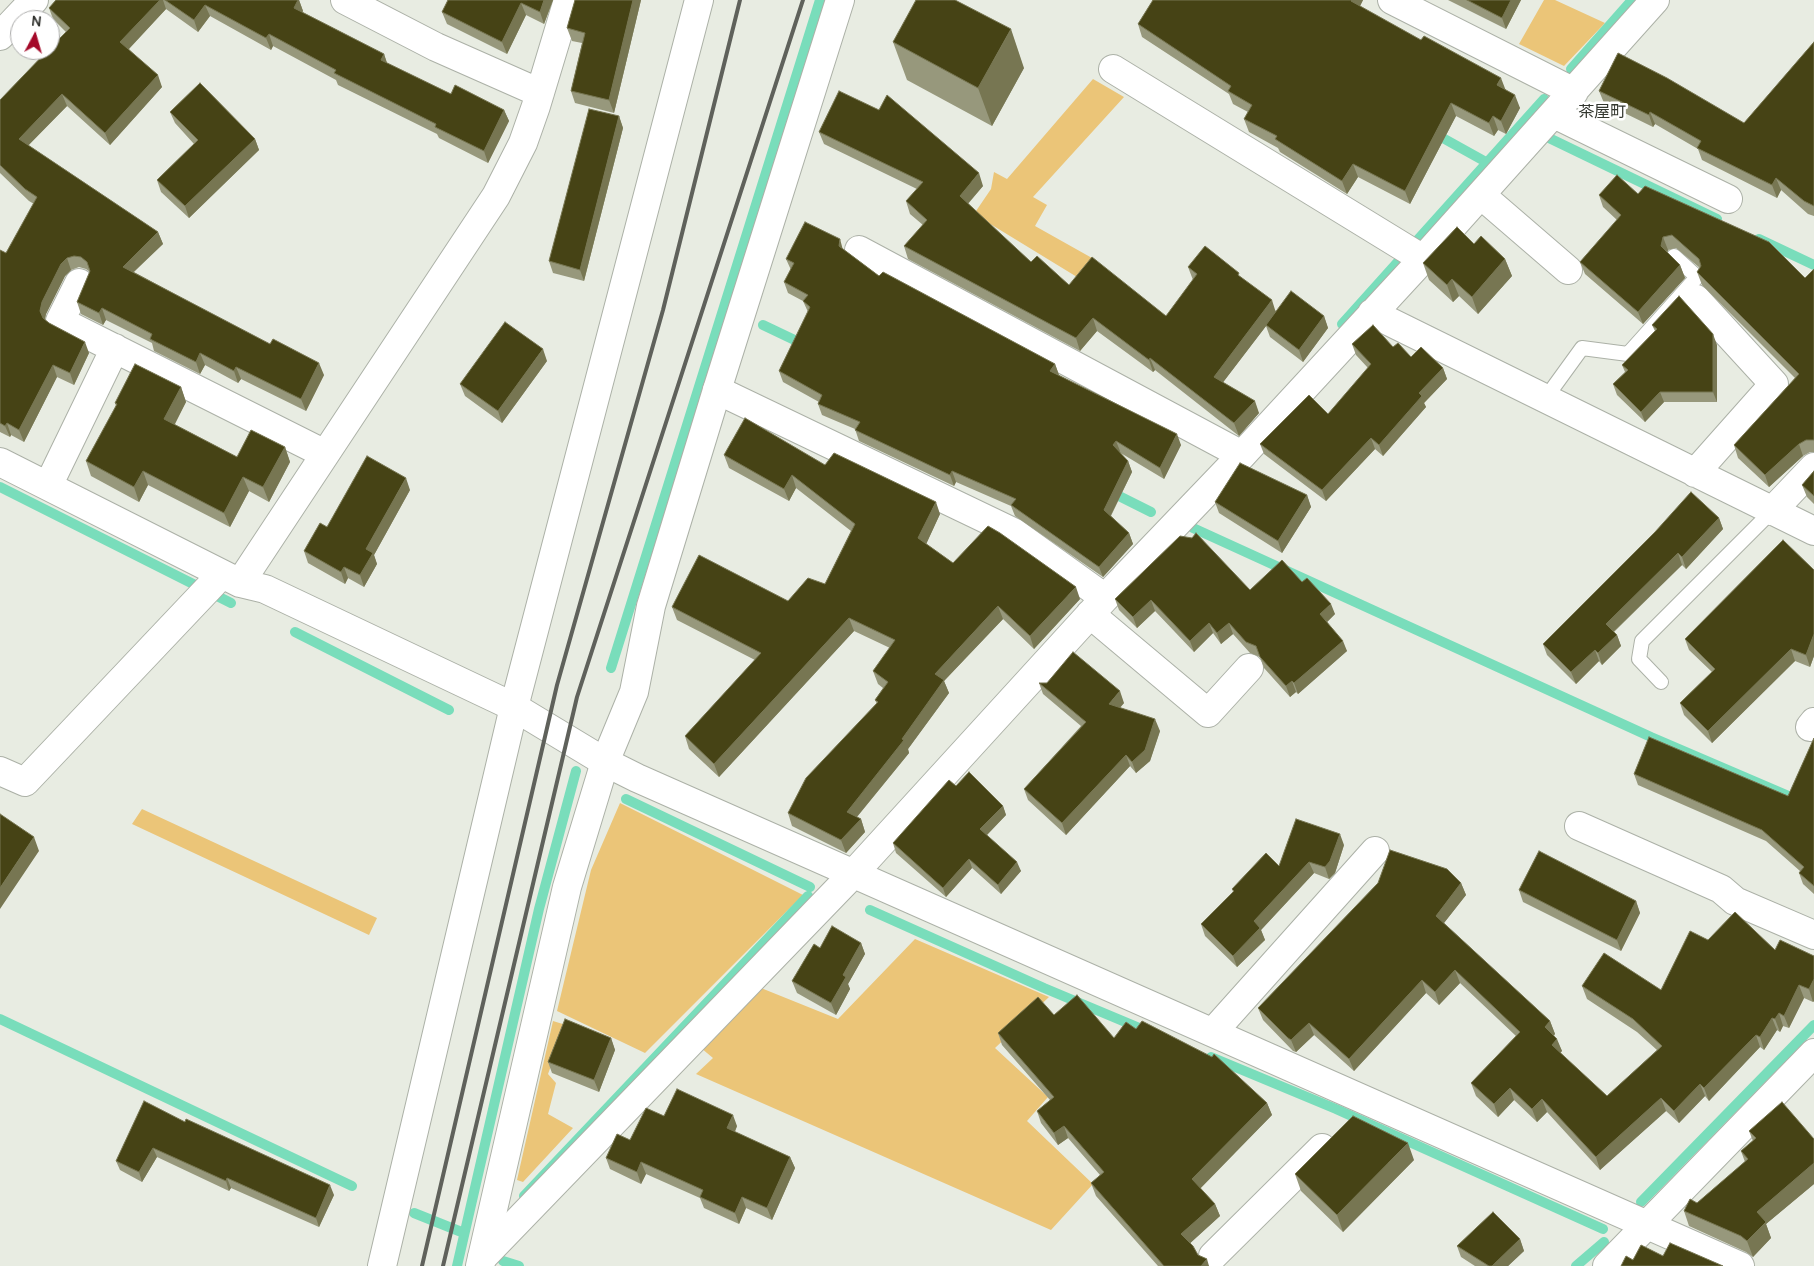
<!DOCTYPE html>
<meta charset="utf-8">
<style>
body{margin:0}
#map{position:relative;width:1814px;height:1266px;overflow:hidden;background:#e8ece2;font-family:Manrope,sans-serif}
canvas{display:block}
.north{position:absolute;left:10px;top:10px;width:50px;height:50px;box-sizing:border-box;background:#fff;border:1px solid #acacab;border-radius:50%;rotate:6deg;font-size:14px;font-weight:700;line-height:20px;text-align:center;color:#2f302c}
.north::after{content:'';display:block;margin:auto;width:18px;height:22px;background:#a40929;clip-path:polygon(50% 0,100% 100%,50% 72%,0 100%)}
</style>
<div id="map">
<canvas width="1814" height="1266"></canvas>
<div class="north">N</div>
</div>
<script>
const ctx = document.querySelector('canvas').getContext('2d');
ctx.lineJoin = 'round';
function fill(path, color) {
  ctx.fillStyle = color;
  ctx.fill(path, 'evenodd');
}
function shape(rows) {
  const path = new Path2D();
  for (const r of rows) {
    path.moveTo(r[0], r[1]);
    for (let i = 2; i < r.length; i += 2) path.lineTo(r[i], r[i + 1]);
  }
  return path;
}
function strokePath(path, color, width, dash) {
  ctx.strokeStyle = color;
  ctx.lineWidth = width;
  ctx.lineCap = dash ? 'butt' : 'round';
  ctx.setLineDash(dash || []);
  ctx.stroke(path);
}
function write(font, color, halo, rows, align = 'center') {
  ctx.font = font + ' Manrope,"Noto Sans JP",sans-serif';
  ctx.lineWidth = 5;
  ctx.setLineDash([]);
  ctx.textBaseline = 'middle';
  ctx.strokeStyle = halo;
  ctx.fillStyle = color;
  for (const [text, x, y, turn = 0] of rows) {
    ctx.save();
    ctx.translate(x, y);
    ctx.rotate((+turn || 0) * Math.PI / 180);
    ctx.textAlign = isNaN(turn) ? turn : align;
    if (halo) ctx.strokeText(text, 0, 0);
    ctx.fillText(text, 0, 0);
    ctx.restore();
  }
}
fill(shape([
 [1544,0,1555,0,1605,23,1564,66,1519,44],
 [1093,79,1124,97,1033,197,1047,205,1035,226,1092,258,1077,277,974,214,991,189,994,172,1007,179],
 [620,803,803,895,645,1053,557,1011,591,870],
 [142,809,377,918,369,935,132,824],
 [915,939,1049,997,995,1048,1048,1097,1027,1121,1093,1184,1051,1230,696,1074,713,1058,701,1048,761,988,838,1019],
 [553,1021,566,1025,548,1074,556,1083,548,1114,573,1128,523,1182,517,1180]
]), '#ebc578');
strokePath(shape([
 [1571,69,1632,0],
 [1432,132,1486,162],
 [1549,138,1717,219],
 [1759,239,1814,265],
 [1342,324,1544,99],
 [763,325,805,345],
 [0,487,231,603],
 [1109,491,1151,512],
 [1193,528,1651,737,1814,807],
 [295,632,449,710],
 [611,668,820,0],
 [626,799,810,887],
 [870,910,1044,988,1149,1032],
 [0,1019,352,1186],
 [1211,1057,1336,1109,1603,1229],
 [524,1196,808,896],
 [1641,1202,1814,1025],
 [414,1213,464,1233],
 [503,1261,519,1266],
 [457,1266,539,909,576,771],
 [1576,1266,1604,1242]
]), '#79ddbb', 10);
const lane = shape([
 [1545,399,1582,348,1628,354,1697,277,1674,256],
 [1661,682,1639,659,1642,641,1772,511]
]);
const street = shape([
 [345,0,436,47,540,93],
 [1392,0,1574,92],
 [0,36,34,0],
 [1113,69,1423,259],
 [1554,114,1728,199],
 [1481,195,1568,270],
 [859,250,1242,455],
 [79,283,60,321,325,454],
 [1372,313,1814,531],
 [717,390,1013,532,1105,598],
 [0,462,240,583,265,589,514,707,605,762,637,778,1740,1266],
 [1695,473,1774,384,1696,299],
 [48,486,115,348],
 [1772,511,1814,467],
 [240,583,496,196,523,143,536,106,568,0],
 [1090,614,1208,713,1249,668],
 [1810,727,1814,722],
 [0,771,25,782,222,574],
 [1579,826,1721,889,1735,901,1814,935],
 [1213,1032,1375,851],
 [1213,1256,1322,1148],
 [482,1258,853,874,1105,598,1242,455,1423,259,1655,0],
 [1607,1266,1814,1053]
]);
const secondary = shape([
 [382,1266,514,707,699,0],
 [480,1266,567,887,605,762,634,692,651,606,717,390,840,0]
]);
strokePath(lane, '#acb1a7', 16);
strokePath(street, '#acb1a7', 30);
strokePath(secondary, '#acb1a7', 30);
strokePath(lane, '#fff', 14);
strokePath(street, '#fff', 28);
strokePath(secondary, '#fff', 28);
strokePath(shape([
 [422,1266,557,685,663,310,740,0],
 [443,1266,577,697,803,0]
]), '#5f615b', 4);
fill(shape([
 [56,0,299,0,303,11,302,12,384,54,387,63,451,94,504,110,509,121,488,163,439,138,437,134,338,85,336,80,273,46,271,50,210,16,198,32,166,9,129,49,162,87,110,145,67,106,28,145,158,232,163,244,134,272,324,375,306,411,241,379,238,383,205,365,200,374,154,351,152,343,106,320,103,325,81,314,77,302,90,272,86,269,79,267,71,270,65,276,46,314,45,320,89,353,74,385,57,377,24,442,11,435,10,437,0,432,0,250,6,253,34,204,29,201,0,173,0,100,66,32,53,19,49,8],
 [448,0,553,0,544,24,526,15,507,54,447,24,442,12],
 [575,0,641,0,614,113,575,103,571,91,582,43,572,41,567,28],
 [1153,0,1363,0,1360,6,1505,89,1520,108,1506,134,1498,130,1494,136,1456,116,1410,204,1358,177,1347,194,1280,152,1278,148,1249,132,1244,119,1248,112,1233,104,1229,94,1142,37,1138,24],
 [1448,0,1521,0,1506,29],
 [893,42,1024,68,992,126,907,80],
 [1814,42,1814,216,1808,214,1781,190,1777,198,1702,160,1698,149,1655,124,1653,127,1604,103,1599,91,1744,123],
 [170,112,255,139,259,150,189,218,161,192,157,180,194,144,175,123],
 [619,116,623,128,584,281,553,273,549,261],
 [819,132,983,186,968,204,1031,262,1069,285,1166,316,1193,280,1188,267,1241,277,1276,311,1324,316,1328,328,1303,362,1270,337,1266,326,1223,382,1259,413,1239,436,1155,370,1153,372,1097,331,1080,351,908,259,904,246,923,225,910,214,906,201,917,189,824,144],
 [1638,194,1805,278,1814,269,1814,452,1810,452,1803,456,1769,487,1738,458,1734,445,1795,378,1702,285,1697,272,1700,268,1676,248,1668,250,1667,252,1680,265,1685,278,1643,324,1585,274,1580,262,1617,220,1603,207,1599,195],
 [1474,244,1505,259,1512,276,1478,314,1459,296,1453,302,1429,280,1423,263],
 [843,249,879,276,1055,364,1059,375,1181,445,1164,479,1119,452,1128,461,1132,472,1111,516,1129,533,1133,544,1103,577,1015,516,1011,506,956,482,954,486,859,441,855,429,822,415,818,404,819,402,783,382,779,371,808,312,803,301,788,293,784,282,791,270,786,259],
 [1652,325,1717,345,1717,402,1664,402,1645,422,1617,395,1613,384,1625,372,1622,365,1655,331],
 [1352,344,1393,347,1411,357,1443,368,1447,379,1424,403,1426,407,1383,456,1375,449,1326,501,1264,454,1260,444,1328,414,1368,368,1356,355],
 [547,361,502,423,465,396,460,384],
 [181,387,186,402,174,424,237,457,285,447,290,462,269,502,249,491,230,527,148,485,139,502,91,476,86,461,116,406,115,403],
 [724,455,825,465,940,514,926,544,953,563,1080,599,1034,649,1003,619,944,681,949,693,908,749,909,753,857,817,861,819,865,832,846,853,792,826,788,813,877,704,875,700,883,688,878,684,873,671,890,648,854,631,719,777,689,749,685,736,755,660,677,620,672,607,788,601,825,584,851,531,796,488,789,501,729,468],
 [1814,471,1814,504,1807,497,1802,485],
 [410,490,374,555,377,564,364,587,348,578,345,584,308,563,304,551,327,527],
 [1307,495,1311,507,1282,553,1219,513,1215,502],
 [1719,518,1723,529,1686,569,1682,565,1614,632,1617,635,1621,646,1602,665,1599,661,1576,684,1547,655,1543,644],
 [1814,570,1814,656,1810,667,1795,661,1712,743,1684,715,1680,703,1712,672,1689,650,1685,639],
 [1302,582,1335,614,1327,622,1347,651,1298,694,1296,692,1290,697,1264,668,1260,657,1250,653,1233,634,1221,644,1213,633,1194,652,1155,611,1137,628,1119,610,1115,599,1250,590],
 [1039,683,1124,703,1120,708,1160,731,1150,761,1136,773,1130,766,1066,835,1028,800,1024,789,1081,726,1043,694],
 [1814,738,1814,894,1803,884,1799,873,1800,871,1766,841,1638,785,1634,774,1788,796],
 [956,786,1003,806,1006,815,987,835,1021,871,1001,894,972,868,946,897,896,853,893,843],
 [1344,845,1335,873,1329,879,1314,873,1261,930,1265,940,1237,967,1205,936,1201,924,1233,892,1232,889,1279,866],
 [1461,883,1466,895,1444,923,1550,1021,1555,1034,1554,1035,1562,1051,1560,1053,1607,1096,1657,1050,1637,1032,1587,999,1582,986,1661,990,1708,940,1814,956,1814,1001,1813,1002,1804,998,1789,1028,1783,1026,1780,1032,1777,1030,1764,1050,1760,1047,1709,1101,1705,1096,1679,1123,1666,1111,1600,1170,1547,1112,1537,1122,1514,1100,1498,1117,1476,1096,1471,1083,1516,1036,1460,983,1439,1005,1426,993,1354,1071,1314,1035,1296,1052,1293,1051,1263,1020,1258,1008],
 [1519,890,1636,901,1640,913,1621,951,1523,902],
 [861,943,865,954,848,984,850,989,836,1015,797,993,792,981,820,948],
 [1054,1015,1114,1038,1136,1029,1267,1103,1272,1115,1200,1188,1215,1204,1220,1216,1190,1243,1198,1255,1209,1266,1158,1266,1096,1196,1091,1183,1100,1175,1068,1138,1058,1145,1041,1123,1037,1111,1050,1100,1002,1045,998,1033],
 [611,1038,615,1050,599,1092,552,1073,548,1062],
 [664,1116,737,1126,735,1132,790,1157,795,1168,772,1220,746,1208,739,1224,704,1208,700,1198,646,1174,641,1184,610,1169,606,1158],
 [185,1122,334,1195,319,1227,231,1188,229,1191,157,1157,142,1182,120,1170,116,1161],
 [1749,1131,1814,1139,1814,1184,1766,1224,1771,1238,1753,1257,1746,1252,1689,1226,1684,1211,1697,1203,1745,1162,1741,1151,1753,1141],
 [1414,1160,1343,1232,1301,1191,1295,1174],
 [1520,1239,1524,1251,1508,1266,1475,1266,1461,1257,1457,1246]
]), '#97987c');
fill(shape([
 [160,0,163,0,166,9,125,53,120,42],
 [298,0,299,0,303,11,298,20,294,8],
 [544,0,553,0,544,24,540,12],
 [633,0,641,0,614,113,609,100],
 [1352,0,1363,0,1356,14,1351,1],
 [1511,0,1521,0,1506,29,1502,18],
 [521,3,526,15,507,54,502,42],
 [205,5,210,16,198,32,194,20],
 [1011,29,1024,68,992,126,978,88],
 [269,34,273,46,271,50,266,38],
 [384,54,388,66,381,60],
 [158,75,162,87,110,145,105,133],
 [1501,78,1506,91,1497,85],
 [62,94,67,106,23,151,19,139],
 [1515,95,1520,108,1506,134,1501,121],
 [1451,103,1456,116,1410,204,1405,191],
 [504,110,509,121,488,163,484,151],
 [1650,112,1655,124,1653,127,1649,115],
 [619,116,623,128,584,281,580,270],
 [1493,116,1498,130,1494,136,1489,123],
 [255,139,259,150,189,218,185,206],
 [1353,164,1358,177,1347,194,1342,181],
 [979,173,983,186,964,208,960,196],
 [1776,178,1781,190,1777,198,1772,185],
 [158,232,163,244,127,278,123,267],
 [1663,237,1668,250,1666,258,1661,246],
 [840,239,843,250,839,246],
 [67,258,71,270,65,276,46,314,44,322,40,311,42,302,61,264],
 [1505,259,1512,276,1478,314,1472,297],
 [1680,265,1685,278,1643,324,1638,312],
 [1452,279,1459,296,1453,302,1447,285],
 [1272,300,1276,313,1218,389,1214,377],
 [102,308,106,320,103,325,99,313],
 [1324,316,1328,328,1303,362,1299,350],
 [1093,318,1097,331,1080,351,1076,338],
 [1713,334,1717,345,1717,402,1713,392],
 [85,342,89,353,74,385,70,373],
 [543,349,547,361,502,423,498,411],
 [200,353,205,365,200,374,196,362],
 [1150,358,1155,370,1153,372,1149,360],
 [319,363,324,375,306,411,301,399],
 [1055,364,1059,375,1050,371],
 [53,365,57,377,24,442,19,430],
 [236,367,241,379,238,383,234,371],
 [1443,368,1447,379,1424,403,1426,407,1383,456,1379,445,1419,393],
 [181,387,186,402,170,434,164,419],
 [1660,392,1664,402,1645,422,1641,412],
 [1255,401,1259,413,1239,436,1234,423],
 [7,423,11,435,10,437,5,426],
 [1177,434,1181,445,1164,479,1160,468],
 [1371,438,1375,449,1326,501,1322,490],
 [1116,441,1120,451,1116,455,1113,445],
 [1799,444,1803,456,1769,487,1765,475],
 [285,447,290,462,269,502,263,487],
 [1128,461,1132,472,1108,521,1104,510],
 [143,471,148,485,139,502,134,487],
 [952,471,956,482,954,486,950,475],
 [792,475,796,488,789,501,784,489],
 [243,477,249,491,230,527,224,513],
 [406,478,410,490,374,555,377,564,364,587,360,575,366,549],
 [1307,495,1311,507,1282,553,1278,541],
 [936,502,940,514,923,551,918,538],
 [1719,518,1723,529,1686,569,1682,557],
 [1129,533,1133,544,1103,577,1099,567],
 [1678,553,1682,565,1610,635,1606,624],
 [344,567,348,578,345,584,341,572],
 [1076,587,1080,599,1034,649,1030,636],
 [1151,600,1155,611,1137,628,1133,617],
 [1331,604,1335,614,1324,625,1320,614],
 [998,606,1003,619,944,681,949,693,908,749,909,753,851,824,847,812,902,739,935,674],
 [849,618,854,631,719,777,714,764],
 [1209,623,1213,633,1194,652,1190,641],
 [1229,623,1233,634,1221,644,1217,633],
 [1814,634,1814,656,1810,667,1806,655],
 [1617,635,1621,646,1602,665,1598,653],
 [1343,641,1347,651,1298,694,1294,683],
 [1791,649,1795,661,1712,743,1708,731],
 [1595,650,1599,661,1576,684,1571,672],
 [1292,681,1296,692,1290,697,1286,686],
 [1120,691,1124,703,1113,715,1109,704],
 [1155,719,1160,731,1150,761,1136,773,1132,762],
 [1126,755,1130,766,1066,835,1062,823],
 [1003,806,1006,815,983,839,980,829],
 [861,819,865,832,846,853,841,840],
 [1340,834,1344,845,1335,873,1329,879,1325,867],
 [34,837,39,851,0,909,0,888],
 [969,859,972,868,946,897,943,888],
 [1017,862,1021,871,1001,894,998,885],
 [1309,862,1314,873,1261,930,1265,940,1237,967,1233,956,1254,921],
 [1461,883,1466,895,1440,928,1436,916],
 [1636,901,1640,913,1621,951,1617,940],
 [861,943,865,954,848,984,850,989,836,1015,831,1003,843,975],
 [1455,970,1460,983,1439,1005,1435,992],
 [1814,979,1814,1001,1813,1002,1809,989],
 [1422,980,1426,993,1354,1071,1349,1059],
 [1799,985,1804,998,1789,1028,1784,1016],
 [1779,1013,1783,1026,1780,1032,1775,1019],
 [1772,1018,1777,1030,1764,1050,1760,1037],
 [1550,1021,1555,1034,1550,1040,1545,1027],
 [1309,1023,1314,1035,1296,1052,1291,1040],
 [1756,1035,1760,1047,1709,1101,1704,1088],
 [611,1038,615,1050,599,1092,594,1080],
 [1557,1039,1562,1051,1556,1057,1552,1045],
 [1700,1084,1705,1096,1679,1123,1674,1111],
 [1510,1088,1514,1100,1498,1117,1494,1104],
 [1661,1098,1666,1111,1600,1170,1596,1157],
 [1542,1099,1547,1112,1537,1122,1532,1109],
 [1267,1103,1272,1115,1197,1192,1192,1179],
 [733,1115,737,1126,731,1140,727,1128],
 [1064,1126,1068,1138,1058,1145,1054,1133],
 [1408,1143,1414,1160,1343,1232,1337,1215],
 [153,1148,157,1157,142,1182,139,1172],
 [790,1157,795,1168,772,1220,767,1208],
 [641,1162,646,1174,641,1184,637,1172],
 [1814,1163,1814,1184,1766,1224,1771,1238,1753,1257,1747,1241,1757,1212],
 [227,1178,231,1188,229,1191,226,1181],
 [330,1185,334,1195,319,1227,316,1218],
 [742,1197,746,1208,739,1224,735,1213],
 [1215,1204,1220,1216,1186,1247,1181,1234],
 [1520,1239,1524,1251,1508,1266,1492,1266],
 [1207,1259,1209,1266,1201,1266]
]), '#777652');
const building = shape([
 [56,0,160,0,120,42,158,75,105,133,62,94,19,139,158,232,123,267,270,344,273,339,319,363,301,399,236,367,234,371,200,353,196,362,150,339,152,334,102,308,99,313,77,302,90,271,87,262,81,257,74,256,67,258,61,264,42,302,40,311,43,318,49,323,85,342,70,373,53,365,19,430,7,423,5,426,0,423,0,250,6,253,37,197,25,189,0,165,0,100,48,50,50,50,50,48,70,28,49,8,56,0],
 [165,0,298,0,294,8,384,54,381,60,451,94,455,85,504,110,484,151,435,127,436,124,334,73,336,70,269,34,266,38,205,5,194,20,165,0],
 [448,0,544,0,540,12,521,3,502,42,442,12,448,0],
 [575,0,633,0,609,100,571,91,585,33,567,28,575,0],
 [916,0,955,0,1011,29,978,88,893,42,916,0],
 [1153,0,1352,0,1351,1,1421,40,1424,36,1501,78,1497,85,1515,95,1501,121,1493,116,1489,123,1451,103,1405,191,1353,164,1342,181,1275,139,1277,136,1244,119,1252,105,1228,91,1231,86,1138,24,1153,0],
 [1467,0,1511,0,1502,18,1467,0],
 [1814,42,1814,206,1804,201,1776,178,1772,185,1697,148,1701,141,1650,112,1649,115,1599,91,1618,53,1667,78,1744,123,1814,42],
 [200,83,255,139,185,206,157,180,198,140,170,112,200,83],
 [839,91,879,110,887,95,979,173,960,196,1031,262,1037,256,1069,285,1092,257,1166,316,1197,274,1188,267,1205,246,1239,273,1238,275,1272,300,1214,377,1255,401,1234,423,1150,358,1149,360,1093,318,1076,338,904,246,927,220,906,201,923,182,819,132,839,91],
 [589,109,619,116,580,270,549,261,589,109],
 [1617,175,1638,194,1645,186,1769,242,1805,278,1814,269,1814,440,1806,440,1799,444,1765,475,1734,445,1799,374,1697,272,1701,266,1699,259,1672,235,1663,237,1661,246,1680,265,1638,312,1580,262,1621,215,1599,195,1617,175],
 [805,222,840,239,839,246,879,276,883,272,1055,364,1050,371,1177,434,1160,468,1116,441,1113,445,1128,461,1104,510,1129,533,1099,567,1011,505,1016,499,952,471,950,475,855,430,860,422,818,404,822,395,779,371,810,307,803,301,808,295,784,282,794,263,786,259,805,222],
 [1457,227,1474,244,1481,236,1505,259,1472,297,1452,279,1447,285,1423,263,1457,227],
 [1291,291,1324,316,1299,350,1266,325,1291,291],
 [1679,296,1713,334,1713,392,1660,392,1641,412,1613,384,1628,370,1622,365,1657,329,1652,325,1679,296],
 [505,322,543,349,498,411,460,384,505,322],
 [1373,325,1393,347,1398,343,1411,357,1421,347,1443,368,1419,393,1422,396,1379,445,1371,438,1322,490,1260,444,1309,395,1328,414,1371,364,1352,344,1373,325],
 [135,364,181,387,164,419,237,457,251,430,285,447,263,487,243,477,224,513,143,471,134,487,86,461,117,404,115,403,135,364],
 [745,418,825,465,834,453,936,502,918,538,953,563,988,526,1000,533,1076,587,1030,636,998,606,935,674,944,680,902,739,904,740,847,812,861,819,841,840,788,813,806,778,878,702,875,700,888,682,873,671,895,640,849,618,714,764,685,736,761,653,672,607,699,555,788,601,808,578,825,584,855,524,792,475,784,489,724,455,745,418],
 [367,456,406,478,366,549,373,553,360,575,344,567,341,572,304,551,320,523,327,527,367,456],
 [1240,463,1307,495,1278,541,1215,502,1240,463],
 [1814,471,1814,496,1802,485,1814,471],
 [1691,492,1719,518,1682,557,1678,553,1606,624,1617,635,1598,653,1595,650,1571,672,1543,644,1655,532,1691,492],
 [1196,533,1250,590,1282,560,1302,582,1307,578,1331,604,1320,614,1343,641,1294,683,1292,681,1286,686,1260,657,1256,646,1246,642,1229,623,1217,633,1209,623,1190,641,1151,600,1133,617,1115,599,1180,536,1192,538,1196,533],
 [1783,540,1814,570,1814,634,1806,655,1791,649,1708,731,1680,703,1715,669,1685,639,1783,540],
 [1073,652,1120,691,1109,704,1155,719,1145,750,1132,762,1126,755,1062,823,1024,789,1086,722,1039,683,1047,683,1073,652],
 [1649,737,1788,796,1814,738,1814,886,1799,873,1804,867,1762,830,1634,774,1649,737],
 [969,772,1003,806,980,829,1017,862,998,885,969,859,943,888,893,843,949,780,956,786,969,772],
 [0,814,34,837,0,888,0,814],
 [1296,819,1340,834,1330,861,1325,867,1309,862,1254,921,1260,928,1233,956,1201,924,1234,891,1232,889,1266,853,1279,866,1296,819],
 [1390,850,1447,869,1461,883,1436,916,1550,1021,1545,1027,1557,1039,1552,1045,1607,1096,1662,1046,1633,1019,1582,986,1604,953,1661,990,1690,931,1708,940,1735,912,1775,950,1780,940,1814,956,1814,979,1809,989,1799,985,1784,1016,1779,1013,1775,1019,1772,1018,1760,1037,1756,1035,1704,1088,1700,1084,1674,1111,1661,1098,1596,1157,1542,1099,1532,1109,1510,1088,1494,1104,1471,1083,1520,1032,1455,970,1435,992,1422,980,1349,1059,1309,1023,1291,1040,1288,1038,1258,1008,1378,883,1390,850],
 [1539,851,1636,901,1617,940,1519,890,1539,851],
 [832,926,861,943,843,975,846,977,831,1003,792,981,814,944,820,948,832,926],
 [1077,995,1114,1038,1126,1022,1136,1029,1142,1021,1212,1057,1214,1054,1267,1103,1192,1179,1215,1204,1181,1234,1193,1246,1198,1255,1207,1259,1201,1266,1164,1266,1091,1183,1104,1172,1064,1126,1054,1133,1037,1111,1054,1097,998,1033,1038,997,1054,1015,1077,995],
 [565,1019,611,1038,594,1080,548,1062,565,1019],
 [677,1089,733,1115,727,1128,790,1157,767,1208,742,1197,735,1213,700,1197,703,1190,641,1162,637,1172,606,1158,617,1134,630,1140,646,1108,664,1116,677,1089],
 [144,1101,185,1122,186,1119,330,1185,316,1218,227,1178,226,1181,153,1148,139,1172,116,1161,144,1101],
 [1782,1102,1814,1139,1814,1163,1757,1212,1766,1222,1747,1241,1741,1236,1684,1211,1690,1199,1697,1203,1748,1159,1741,1151,1756,1138,1749,1131,1782,1102],
 [1353,1116,1408,1143,1337,1215,1295,1174,1353,1116],
 [1493,1212,1520,1239,1492,1266,1489,1266,1457,1246,1493,1212],
 [1670,1243,1723,1266,1621,1266,1626,1256,1633,1260,1641,1245,1663,1256,1670,1243]
]);
fill(building, '#464315');
strokePath(building, '#777652', 1);
write('16px', '#33372f', '#fff', [
 ["茶屋町",1602,113]
]);
</script>
